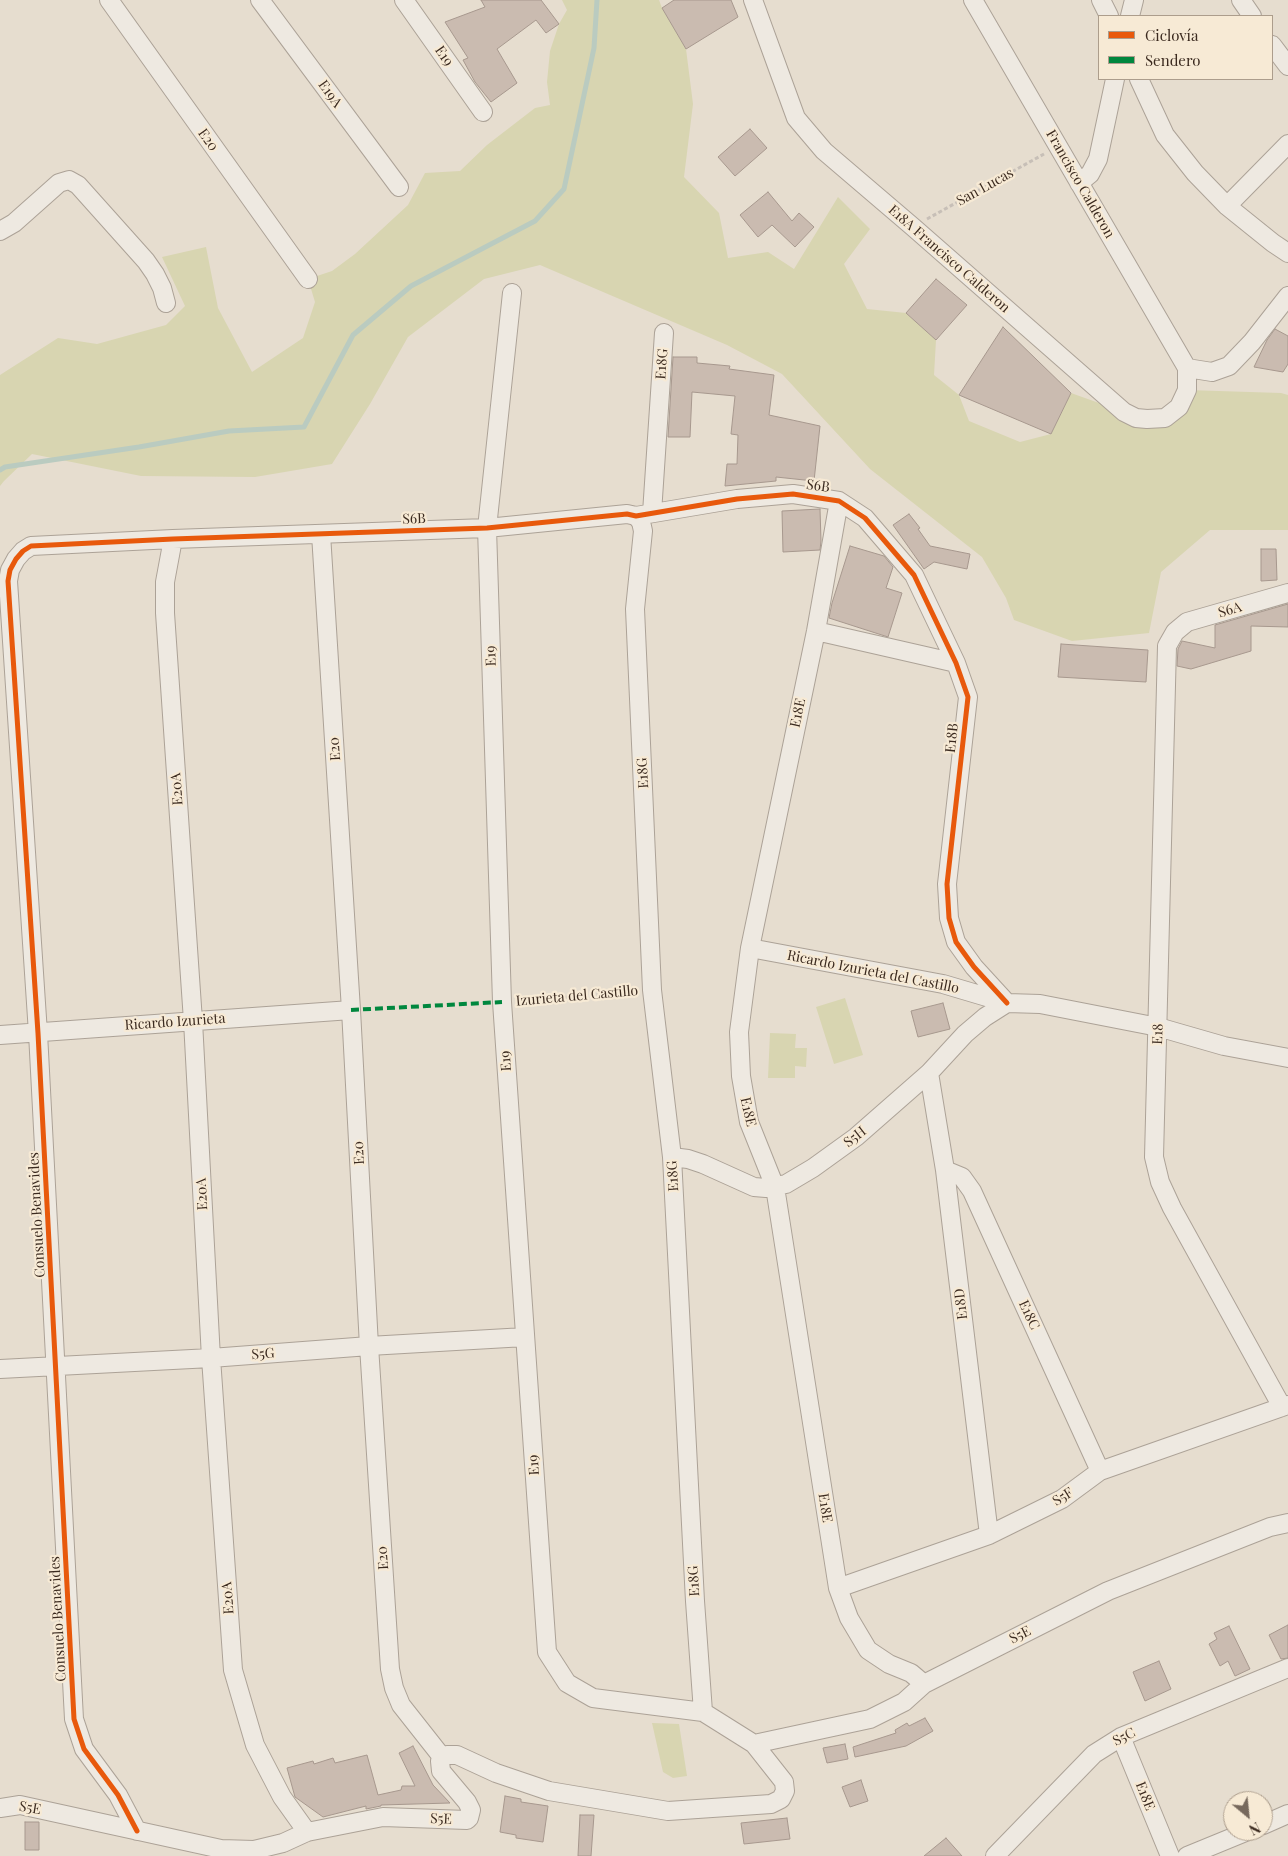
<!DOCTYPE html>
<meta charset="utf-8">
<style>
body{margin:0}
#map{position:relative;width:1288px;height:1856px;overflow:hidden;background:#e6ddcf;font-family:"Playfair Display",serif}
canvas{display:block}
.legend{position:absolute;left:1098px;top:15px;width:175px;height:65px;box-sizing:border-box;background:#f7ead5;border:1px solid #ac9d8c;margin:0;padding:6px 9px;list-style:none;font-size:15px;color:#3b2a1f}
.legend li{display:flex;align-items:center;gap:10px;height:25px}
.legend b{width:25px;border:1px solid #ac9d8c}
.north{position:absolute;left:1223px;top:1791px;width:50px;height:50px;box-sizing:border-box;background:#f7ead5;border:1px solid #ac9d8c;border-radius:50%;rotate:152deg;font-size:14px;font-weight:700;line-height:20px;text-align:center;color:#3b2a1f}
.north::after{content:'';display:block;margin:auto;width:18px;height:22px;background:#77695d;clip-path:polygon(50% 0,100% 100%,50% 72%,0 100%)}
</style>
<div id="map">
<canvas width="1288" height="1856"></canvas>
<ul class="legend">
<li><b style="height:6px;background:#e8590c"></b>Ciclovía</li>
<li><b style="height:6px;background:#00873e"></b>Sendero</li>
</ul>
<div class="north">N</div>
</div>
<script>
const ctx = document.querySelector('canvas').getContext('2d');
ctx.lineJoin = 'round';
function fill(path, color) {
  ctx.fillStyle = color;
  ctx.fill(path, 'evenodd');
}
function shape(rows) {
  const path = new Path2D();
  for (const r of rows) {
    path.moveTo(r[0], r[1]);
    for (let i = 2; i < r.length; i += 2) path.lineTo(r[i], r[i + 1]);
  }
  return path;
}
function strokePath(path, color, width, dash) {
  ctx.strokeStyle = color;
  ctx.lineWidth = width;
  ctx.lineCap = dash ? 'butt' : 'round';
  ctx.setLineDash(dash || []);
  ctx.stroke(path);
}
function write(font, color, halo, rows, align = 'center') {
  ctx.font = font + ' "Playfair Display",serif';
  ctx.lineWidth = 4.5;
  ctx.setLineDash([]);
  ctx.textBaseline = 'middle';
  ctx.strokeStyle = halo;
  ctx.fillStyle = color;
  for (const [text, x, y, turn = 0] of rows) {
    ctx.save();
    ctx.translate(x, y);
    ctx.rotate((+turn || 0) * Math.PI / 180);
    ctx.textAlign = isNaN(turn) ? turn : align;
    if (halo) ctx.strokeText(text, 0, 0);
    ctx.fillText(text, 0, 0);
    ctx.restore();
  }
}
fill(shape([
 [562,0,659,0,662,8,686,49,693,104,684,177,719,213,728,258,768,252,794,269,838,197,870,229,844,264,867,309,906,313,936,340,934,375,959,395,969,421,1020,442,1051,434,1071,393,1124,412,1165,418,1187,390,1281,393,1288,395,1288,530,1210,530,1161,572,1149,633,1072,641,1014,620,1006,598,982,557,870,469,782,374,727,345,540,265,484,279,408,337,370,404,332,464,255,477,141,476,32,454,4,481,0,486,0,375,58,338,97,344,166,325,185,306,162,257,206,247,218,308,252,372,303,338,315,302,308,279,332,271,355,254,408,205,425,173,460,171,487,145,535,108,550,105,547,82,550,51,559,24,567,10],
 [845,998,863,1055,834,1064,816,1007],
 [770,1033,796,1034,795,1048,807,1048,806,1067,795,1066,795,1078,768,1078],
 [652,1723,679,1724,687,1776,673,1778,663,1772]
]), '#d8d5b1');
strokePath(shape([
 [0,470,5,467,139,447,229,431,304,427,353,335,411,286,535,221,564,189,594,48,597,0]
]), '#bacbc0', 5);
const building = shape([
 [481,0,541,0,559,24,546,33,536,20,497,49,517,83,491,102,475,82,463,60,468,58,445,22,485,7,481,0],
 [674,0,731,0,738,17,686,49,662,8,674,0],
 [750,129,767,148,735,176,718,157,750,129],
 [768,192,792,221,799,213,814,227,795,247,772,225,758,237,740,215,768,192],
 [936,279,967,305,936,340,906,313,936,279],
 [1003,327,1071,393,1051,434,959,395,1003,327],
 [1275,329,1288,336,1288,364,1283,372,1254,367,1267,340,1275,329],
 [673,357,697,357,697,363,730,366,729,369,774,375,769,415,820,426,814,481,776,477,776,481,725,486,727,464,737,464,738,435,731,434,735,396,692,392,690,437,668,437,673,357],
 [820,509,821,541,820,550,783,552,782,511,820,509],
 [909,514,920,528,918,529,930,546,970,554,967,569,934,562,924,569,893,525,909,514],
 [850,546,884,556,893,567,886,588,902,593,888,637,829,618,832,603,850,546],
 [1261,549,1276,549,1277,580,1261,581,1261,549],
 [1288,604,1288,627,1251,626,1251,651,1191,669,1177,666,1178,649,1182,641,1215,648,1215,625,1288,604],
 [1061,644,1148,650,1146,682,1058,677,1061,644],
 [943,1003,950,1029,918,1037,911,1011,943,1003],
 [1288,1625,1288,1658,1281,1659,1269,1635,1288,1625],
 [1229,1626,1250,1669,1235,1676,1228,1661,1220,1666,1209,1644,1217,1639,1214,1633,1229,1626],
 [1159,1661,1171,1689,1145,1701,1133,1672,1159,1661],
 [925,1718,933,1731,906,1746,855,1757,853,1747,896,1733,895,1730,907,1723,909,1726,925,1718],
 [845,1744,848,1759,827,1763,823,1748,845,1744],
 [413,1746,433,1785,450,1803,381,1805,381,1806,366,1809,366,1806,323,1817,295,1797,287,1768,313,1761,314,1764,333,1758,335,1763,367,1755,378,1795,401,1790,402,1786,415,1786,399,1753,413,1746],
 [861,1780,868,1801,850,1807,842,1787,861,1780],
 [505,1796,521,1799,521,1802,548,1806,543,1842,516,1838,516,1835,500,1832,505,1796],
 [580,1815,594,1815,591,1856,578,1856,580,1815],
 [787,1818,790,1839,744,1844,741,1823,787,1818],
 [25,1822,39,1822,39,1850,25,1850,25,1822],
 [946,1838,962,1856,924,1856,946,1838]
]);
fill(building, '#cabbb0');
strokePath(building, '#a7988e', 1);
const minor = shape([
 [109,0,308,279],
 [260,0,399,187],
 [404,0,483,112],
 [753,0,796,118,824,151,913,227,1124,412,1136,418,1147,419,1165,418,1179,407,1187,390,1187,368,973,0],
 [1101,0,1109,16],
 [1241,0,1252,16],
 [1130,16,1134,0],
 [1272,45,1288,66],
 [1139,79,1165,135,1195,173,1227,206,1273,243,1288,253],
 [1079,183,1090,174,1098,159,1115,79],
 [1227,206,1288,144],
 [0,231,14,223,59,183,69,180,78,185,146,261,155,274,162,288,166,303],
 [512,293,487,528,502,1002,547,1652,567,1683,593,1698,703,1712],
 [1187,368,1212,372,1229,366,1252,342,1288,296],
 [839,501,816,631,750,948,739,1032,741,1076,749,1122,775,1187,838,1588,849,1618,868,1650,889,1664,911,1673,924,1684],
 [652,513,664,333],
 [321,534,351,1010,369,1346,390,1669,394,1688,401,1705,442,1757],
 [173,539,165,582,165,613,193,1021,211,1358,233,1670,255,1745,282,1797,307,1832],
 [816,631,956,663],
 [750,948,943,984,1007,1003,1040,1004,1158,1027,1224,1046,1288,1058],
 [0,1035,351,1010],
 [929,1073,945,1170,989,1535],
 [672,1157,688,1159,703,1164,754,1187,766,1188,786,1184,813,1168,856,1137,929,1073,965,1034,985,1017,1007,1003],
 [945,1170,962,1177,972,1191,1100,1471],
 [0,1369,211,1358,369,1346,525,1337],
 [1282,1407,1172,1208,1160,1182,1154,1157,1167,646,1175,632,1187,622,1288,593],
 [838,1588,989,1535,1062,1499,1100,1471,1288,1405],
 [1121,1737,1170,1856],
 [754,1744,870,1719,904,1702,924,1684,1108,1591,1270,1527,1288,1523],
 [0,1808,20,1805,221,1849,254,1850,283,1843,307,1832,383,1817,467,1820,469,1818,471,1810,467,1802,441,1771,440,1761,442,1757,447,1755,457,1755,496,1773,549,1791,668,1811,771,1804,781,1799,785,1791,784,1782,754,1744,703,1712,695,1601,672,1157,652,990,635,609,643,531,641,522,636,516],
 [1263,1825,1288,1814],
 [137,1831,118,1795,84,1749,74,1719,38,1033,8,581,10,570,16,559,23,551,31,546,173,539,487,528,627,514,636,516,737,499,793,494,839,501,865,518,914,575,956,663,968,697,947,884,949,918,956,942,974,967,1007,1003],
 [995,1856,1094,1754,1121,1737,1288,1668],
 [1187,1856,1248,1831]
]);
strokePath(minor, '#aca297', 20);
strokePath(shape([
 [927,219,1044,154],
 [519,1001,637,991]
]), '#c7bfb7', 3, [4, 2.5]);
strokePath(minor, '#eee9e1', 18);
strokePath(shape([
 [351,1010,502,1002]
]), '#00873e', 4, [8, 4]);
strokePath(shape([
 [137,1831,118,1795,84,1749,74,1719,38,1033,8,581,10,570,16,559,23,551,31,546,173,539,487,528,627,514,636,516,737,499,793,494,839,501,865,518,914,575,956,663,968,697,947,884,949,918,956,942,974,967,1007,1003]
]), '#e8590c', 5);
write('14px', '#3b2a1f', '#f7ead5', [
 ["E19",444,56,55],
 ["E19A",330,94,54],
 ["E20",208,140,54],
 ["Francisco Calderon",1080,184,60],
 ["San Lucas",985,187,-29],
 ["E18A Francisco Calderon",949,259,41],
 ["E18G",662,364,-86],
 ["S6B",818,486,8],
 ["S6B",414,519,-2],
 ["S6A",1230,610,-16],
 ["E19",491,656,-92],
 ["E18E",798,713,-78],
 ["E18B",952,738,-84],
 ["E20",335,749,-94],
 ["E18G",643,773,-93],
 ["E20A",177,789,-94],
 ["Ricardo Izurieta del Castillo",873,972,11],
 ["Izurieta del Castillo",577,996,-5],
 ["Ricardo Izurieta",175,1022,-4],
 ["E18",1158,1034,-88],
 ["E19",506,1061,-94],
 ["E18E",748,1112,77],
 ["S5H",855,1137,-38],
 ["E20",359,1153,-93],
 ["E18G",673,1176,-93],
 ["E20A",202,1194,-93],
 ["Consuelo Benavides",37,1215,-93],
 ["E18D",961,1304,-97],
 ["E18C",1029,1315,65],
 ["S5G",263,1354,-4],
 ["E19",534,1465,-94],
 ["S5F",1063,1497,-32],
 ["E18E",825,1508,81],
 ["E20",383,1558,-94],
 ["E18G",694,1581,-93],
 ["E20A",228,1598,-94],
 ["Consuelo Benavides",58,1619,-93],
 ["S5E",1020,1635,-27],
 ["S5C",1124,1737,-27],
 ["E18E",1145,1796,68],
 ["S5E",30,1808,9],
 ["S5E",441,1819,2]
]);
</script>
